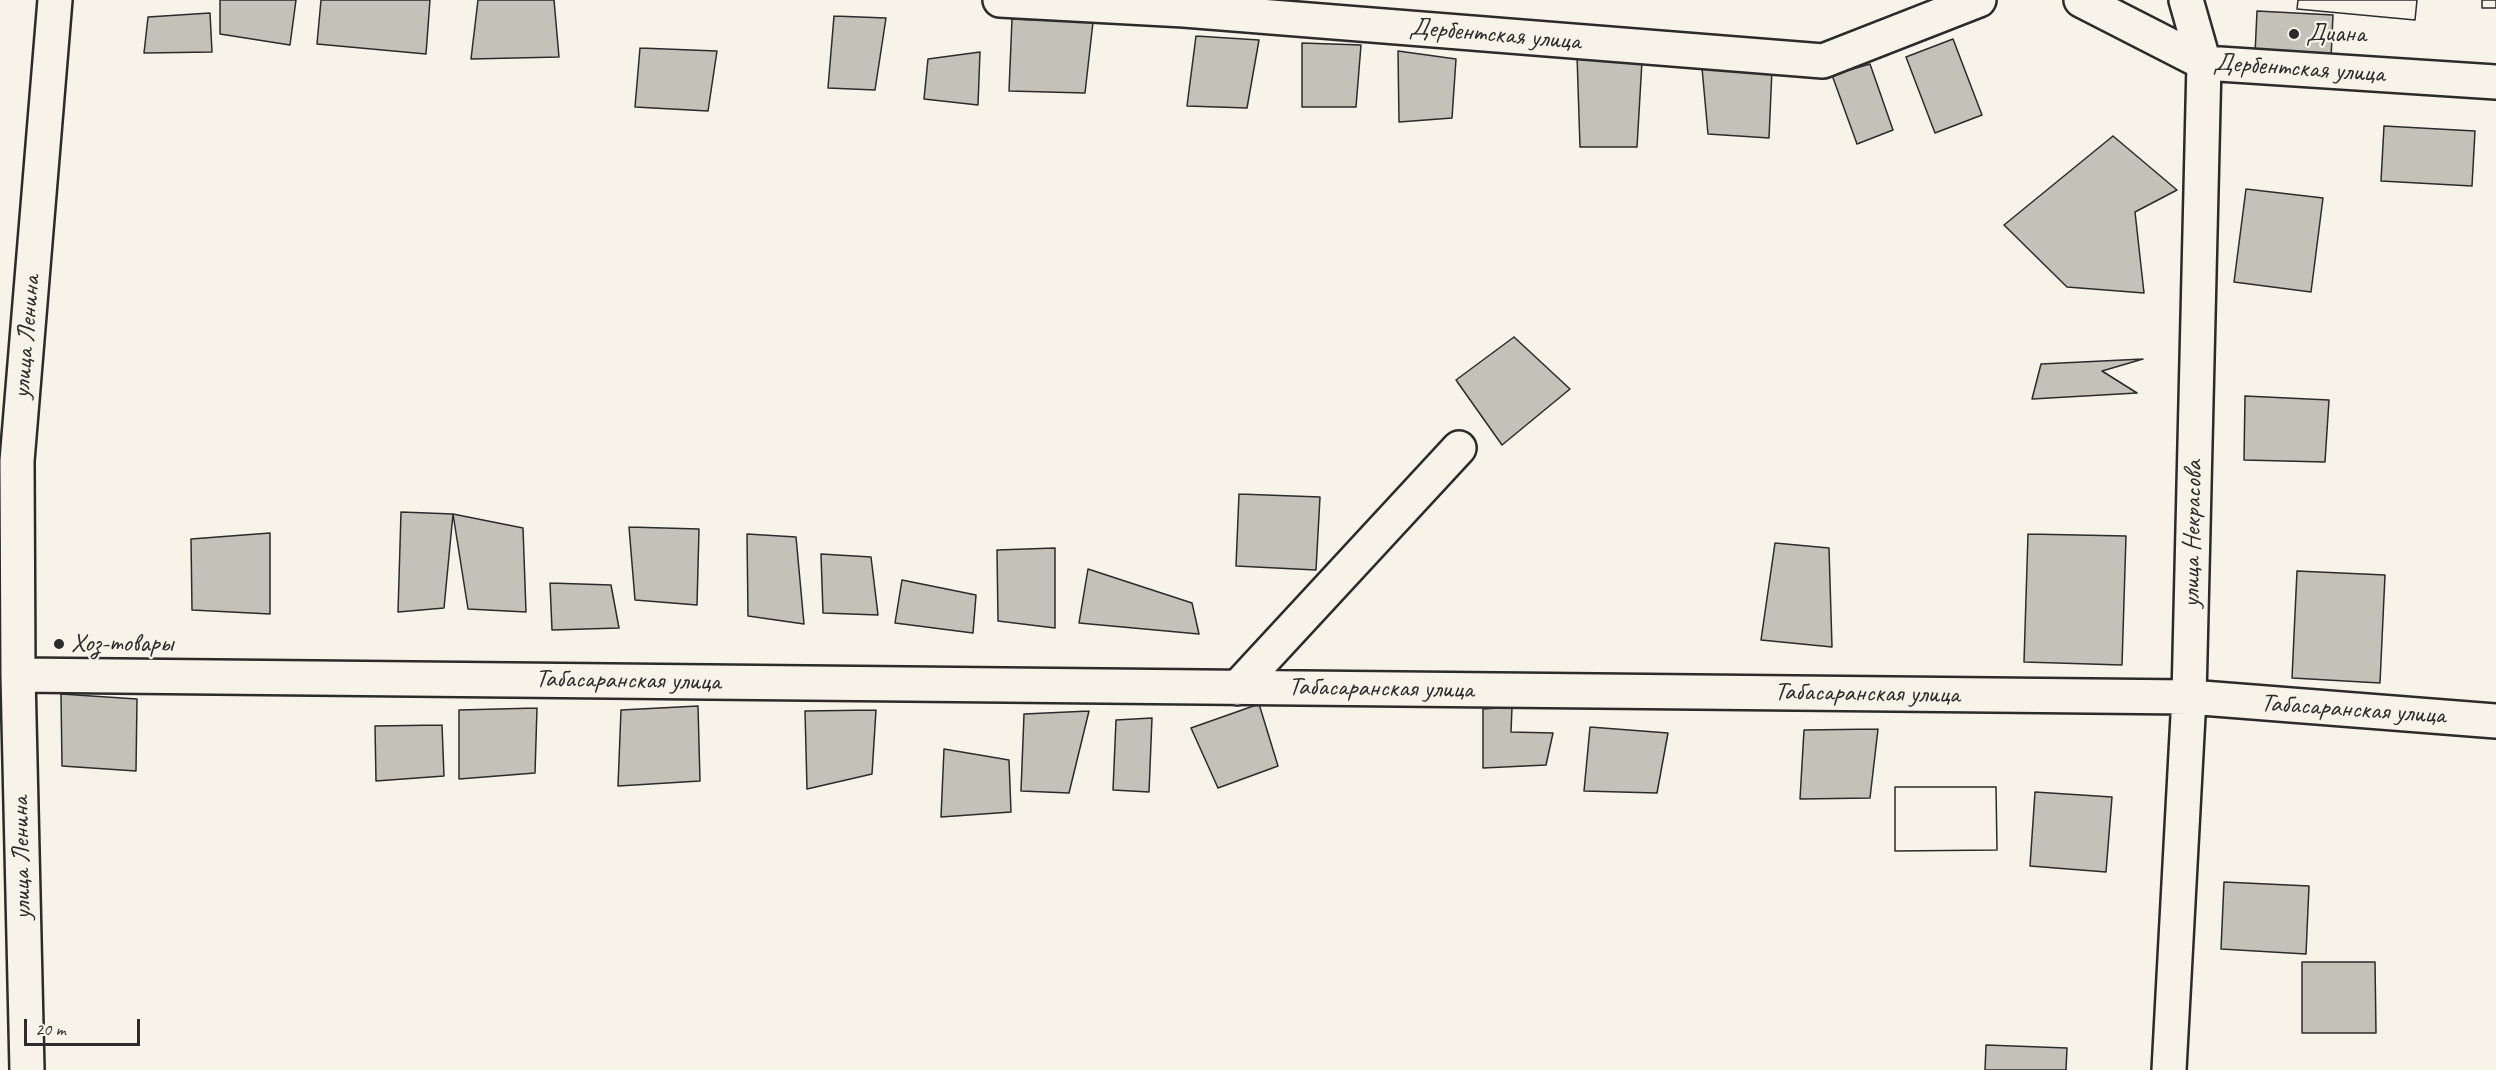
<!DOCTYPE html>
<meta charset="utf-8">
<style>
body{margin:0}
#map{position:relative;width:2496px;height:1070px;overflow:hidden;background:#f7f3e8;font-family:Caveat,sans-serif}
canvas{display:block}
.scale{position:absolute;left:24px;top:1019px;width:116px;height:27px;box-sizing:border-box;border:3px solid #2b2b2b;border-top:0;padding-left:8px;font-size:18px;line-height:21px;white-space:nowrap;color:#2b2b2b;-webkit-text-stroke:4px #f7f3e8;paint-order:stroke}
</style>
<div id="map">
<canvas width="2496" height="1070"></canvas>
<div class="scale">20 m</div>
</div>
<script>
const ctx = document.querySelector('canvas').getContext('2d');
ctx.lineJoin = 'round';
function fill(path, color) {
  ctx.fillStyle = color;
  ctx.fill(path, 'evenodd');
}
function shape(rows) {
  const path = new Path2D();
  for (const r of rows) {
    path.moveTo(r[0], r[1]);
    for (let i = 2; i < r.length; i += 2) path.lineTo(r[i], r[i + 1]);
  }
  return path;
}
function strokePath(path, color, width, dash) {
  ctx.strokeStyle = color;
  ctx.lineWidth = width;
  ctx.lineCap = dash ? 'butt' : 'round';
  ctx.setLineDash(dash || []);
  ctx.stroke(path);
}
function write(font, color, halo, rows, align = 'center') {
  ctx.font = font + ' Caveat,sans-serif';
  ctx.lineWidth = 4.5;
  ctx.setLineDash([]);
  ctx.textBaseline = 'middle';
  ctx.strokeStyle = halo;
  ctx.fillStyle = color;
  for (const [text, x, y, turn = 0] of rows) {
    ctx.save();
    ctx.translate(x, y);
    ctx.rotate((+turn || 0) * Math.PI / 180);
    ctx.textAlign = isNaN(turn) ? turn : align;
    if (halo) ctx.strokeText(text, 0, 0);
    ctx.fillText(text, 0, 0);
    ctx.restore();
  }
}
const building = shape([
 [220,0,296,0,290,45,220,34,220,0],
 [321,0,430,0,426,54,317,44,321,0],
 [478,0,554,0,559,57,471,59,478,0],
 [2298,0,2417,0,2415,20,2297,9,2298,0],
 [2298,0,2417,0,2415,20,2297,9,2298,0],
 [2482,0,2496,0,2496,8,2482,8,2482,0],
 [2482,0,2496,0,2496,8,2482,8,2482,0],
 [2257,11,2333,15,2331,58,2255,54,2257,11],
 [210,13,212,52,144,53,148,17,210,13],
 [834,16,886,18,875,90,828,88,834,16],
 [1012,19,1093,22,1085,93,1009,91,1012,19],
 [1196,36,1259,40,1247,108,1187,106,1196,36],
 [1953,39,1982,115,1935,133,1906,57,1953,39],
 [1302,43,1361,45,1356,107,1302,107,1302,43],
 [640,48,717,51,708,111,635,107,640,48],
 [1398,51,1456,59,1452,118,1399,122,1398,51],
 [980,52,978,105,924,99,928,59,980,52],
 [1577,55,1642,61,1637,147,1580,147,1577,55],
 [1870,64,1893,130,1857,144,1832,75,1870,64],
 [1702,68,1772,69,1769,138,1708,134,1702,68],
 [2384,126,2475,131,2472,186,2381,181,2384,126],
 [2113,136,2177,190,2135,212,2144,293,2067,287,2004,225,2113,136],
 [2246,189,2323,198,2311,292,2234,282,2246,189],
 [1514,337,1570,389,1502,445,1456,380,1514,337],
 [2143,359,2102,371,2137,393,2032,399,2041,364,2143,359],
 [2245,396,2329,400,2325,462,2244,460,2245,396],
 [1239,494,1320,497,1316,570,1236,566,1239,494],
 [401,512,453,514,444,608,398,612,401,512],
 [453,514,523,528,526,612,468,609,453,514],
 [629,527,699,529,697,605,635,600,629,527],
 [270,533,270,614,192,610,191,539,270,533],
 [747,534,796,537,804,624,748,616,747,534],
 [2028,534,2126,536,2122,665,2024,662,2028,534],
 [1775,543,1829,548,1832,647,1761,640,1775,543],
 [1055,548,1055,628,998,621,997,550,1055,548],
 [821,554,871,557,878,615,823,613,821,554],
 [1088,569,1192,603,1199,634,1079,623,1088,569],
 [2297,571,2385,575,2380,683,2292,678,2297,571],
 [902,580,976,595,973,633,895,623,902,580],
 [550,583,611,585,619,628,552,630,550,583],
 [61,694,137,699,136,771,62,766,61,694],
 [1259,704,1278,766,1218,788,1191,728,1259,704],
 [698,706,700,781,618,786,621,710,698,706],
 [1512,707,1511,732,1553,733,1546,765,1483,768,1483,709,1512,707],
 [537,708,535,773,459,779,459,710,537,708],
 [876,710,872,774,807,789,805,711,876,710],
 [1089,711,1069,793,1021,791,1024,714,1089,711],
 [1152,718,1149,792,1113,790,1116,720,1152,718],
 [442,725,444,776,376,781,375,726,442,725],
 [1590,727,1668,733,1657,793,1584,791,1590,727],
 [1878,729,1870,798,1800,799,1804,730,1878,729],
 [944,749,1009,760,1011,812,941,817,944,749],
 [1895,787,1996,787,1997,850,1895,851,1895,787],
 [1895,787,1996,787,1997,850,1895,851,1895,787],
 [2035,792,2112,797,2106,872,2030,866,2035,792],
 [2224,882,2309,886,2306,954,2221,949,2224,882],
 [2302,962,2375,962,2376,1033,2302,1033,2302,962],
 [1986,1045,2067,1048,2066,1070,1985,1070,1986,1045]
]);
fill(building, '#c4c1b9');
strokePath(building, '#2b2b2b', 1.5);
const minor = shape([
 [1000,0,1184,10,1823,61,1979,0],
 [2081,0,2204,63,2496,82],
 [18,675,2189,697,2496,721],
 [1237,688,1459,448],
 [27,1070,18,675,17,461,55,0],
 [2169,1070,2189,697,2204,63,2186,0]
]);
strokePath(minor, '#2b2b2b', 38);
strokePath(minor, '#f7f3e8', 33);
for (const [x, y, r, color] of [
 [2294,34,6,"#2b2b2b"],
 [59,644,6,"#2b2b2b"]
]) {
  const dot = new Path2D();
  dot.arc(x, y, r, 0, 2 * Math.PI);
  ctx.fillStyle = color;
  ctx.fill(dot);
  strokePath(dot, '#f7f3e8', 2);
}
write('26px', '#2b2b2b', '#f7f3e8', [
 ["Диана",2306,34],
 ["Хоз-товары",71,644]
], 'left');
write('26px', '#2b2b2b', '#f7f3e8', [
 ["Дербентская улица",1495,35,5],
 ["Дербентская улица",2299,69,4],
 ["улица Ленина",27,337,-85],
 ["улица Некрасова",2193,534,-89],
 ["Табасаранская улица",628,681,1],
 ["Табасаранская улица",1381,689,1],
 ["Табасаранская улица",1867,694,1],
 ["Табасаранская улица",2353,710,4],
 ["улица Ленина",22,858,-91]
]);
</script>
